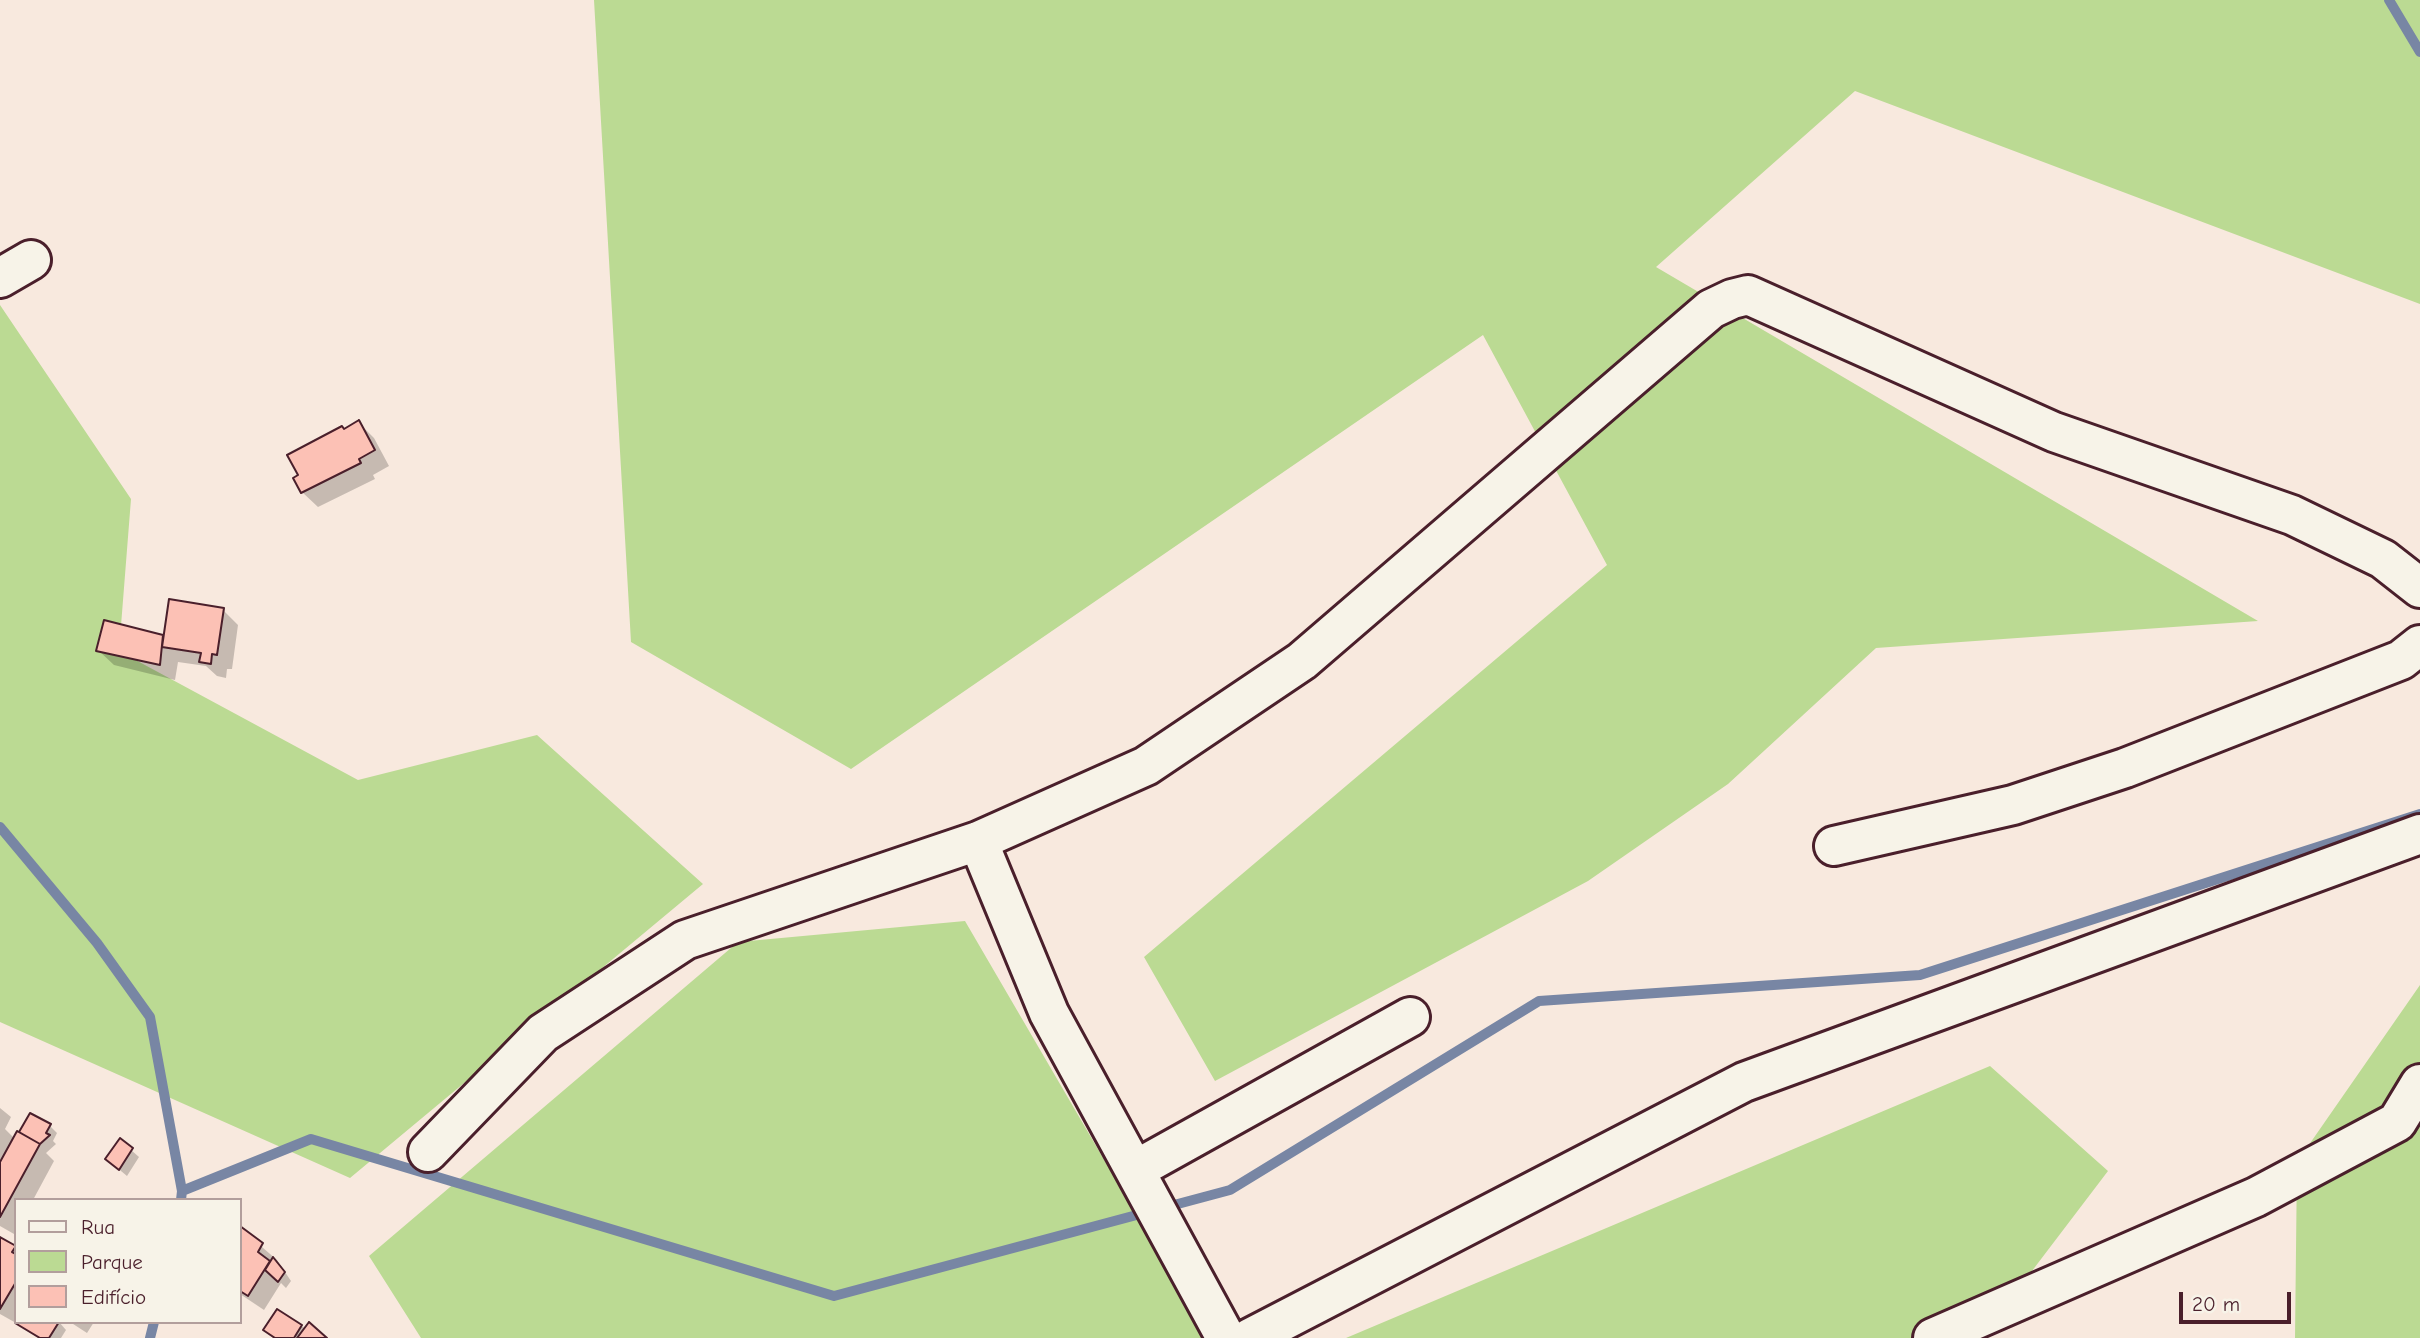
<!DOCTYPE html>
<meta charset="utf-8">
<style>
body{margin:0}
#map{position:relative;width:2420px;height:1338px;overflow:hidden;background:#f8e9de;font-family:"Comic Neue",sans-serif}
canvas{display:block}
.legend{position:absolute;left:14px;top:1198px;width:228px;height:126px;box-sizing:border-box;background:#f7f3e8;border:2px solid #b29e9c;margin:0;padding:9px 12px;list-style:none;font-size:21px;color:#4a1f2b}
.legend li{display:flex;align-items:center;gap:14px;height:35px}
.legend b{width:35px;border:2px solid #b29e9c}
.scale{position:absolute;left:2179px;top:1292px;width:112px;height:32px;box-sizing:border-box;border:4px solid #4a1f2b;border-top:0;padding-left:9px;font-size:21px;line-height:24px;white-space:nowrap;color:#4a1f2b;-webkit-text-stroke:5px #f7f3e8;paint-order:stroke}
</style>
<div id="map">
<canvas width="2420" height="1338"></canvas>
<ul class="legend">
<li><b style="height:9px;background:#f7f3e8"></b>Rua</li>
<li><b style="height:19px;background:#bbda93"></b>Parque</li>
<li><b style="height:19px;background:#fcc1b5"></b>Edifício</li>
</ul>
<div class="scale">20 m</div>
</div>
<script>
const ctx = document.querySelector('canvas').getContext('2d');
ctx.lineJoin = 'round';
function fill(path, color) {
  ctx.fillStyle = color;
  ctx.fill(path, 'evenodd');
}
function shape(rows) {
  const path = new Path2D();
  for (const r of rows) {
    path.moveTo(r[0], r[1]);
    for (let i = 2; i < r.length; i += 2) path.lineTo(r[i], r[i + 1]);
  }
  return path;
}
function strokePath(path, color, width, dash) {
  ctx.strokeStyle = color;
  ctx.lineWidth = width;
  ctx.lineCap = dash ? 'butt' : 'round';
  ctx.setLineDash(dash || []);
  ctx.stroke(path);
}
fill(shape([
 [594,0,2420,0,2420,304,1855,91,1656,267,2258,621,1876,648,1728,784,1588,881,1215,1081,1144,957,1607,565,1483,335,851,769,631,642],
 [0,305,131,499,119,651,358,780,537,735,703,884,350,1178,0,1022],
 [965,921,1208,1338,421,1338,369,1256,738,942],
 [2420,985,2420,1338,2295,1338,2297,1162],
 [1990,1066,2108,1171,1981,1338,1346,1338]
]), '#bbda93');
fill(shape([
 [359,423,374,438,389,466,373,475,375,479,318,507,302,492],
 [223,610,238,625,232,669,227,669,226,678,217,676,206,666,178,662,175,680,114,665,98,650,105,623,165,637],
 [0,1108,11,1117,5,1129,15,1139,27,1137,21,1132,50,1126,57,1133,53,1141,56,1144,46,1153,54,1161,33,1200,16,1200,14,1234,0,1226],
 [131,1150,139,1157,127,1176,115,1166],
 [240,1228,277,1260,291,1281,286,1288,281,1283,264,1310,240,1294],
 [0,1239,16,1249,16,1323,0,1314],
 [17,1322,59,1322,66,1330,61,1338,38,1338],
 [70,1322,94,1322,87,1333],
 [301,1326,324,1338,273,1338,265,1330]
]), '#0003');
strokePath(shape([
 [2389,0,2420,52],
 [0,827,97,943,150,1017,182,1191,181,1200],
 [182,1191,311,1139,834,1296,1230,1190,1539,1001,1920,975,2420,814],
 [150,1338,154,1322]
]), '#7886a4', 10);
const building = shape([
 [359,420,375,450,359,459,361,463,301,493,293,478,298,475,287,455,342,426,344,429,359,420],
 [169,599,224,608,217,655,212,654,211,664,199,662,201,653,162,647,169,599],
 [104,620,163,635,160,665,96,651,104,620],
 [30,1113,51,1124,46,1133,50,1135,40,1144,19,1132,30,1113],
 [17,1131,40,1144,0,1217,0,1162,17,1131],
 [120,1138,133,1148,119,1170,105,1159,120,1138],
 [240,1226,263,1243,258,1252,270,1261,248,1296,240,1291,240,1226],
 [0,1237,16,1246,12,1252,16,1254,16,1282,0,1309,0,1237],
 [273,1257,285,1272,278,1282,265,1270,273,1257],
 [277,1309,302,1325,294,1338,275,1338,263,1330,277,1309],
 [59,1322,49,1338,40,1338,15,1323,59,1322],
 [309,1322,327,1338,297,1338,309,1322]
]);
fill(building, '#fcc1b5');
strokePath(building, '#4a1f2b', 2);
const minor = shape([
 [0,278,31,260],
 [978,841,1049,1013,1226,1338],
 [1834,846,2013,805,2125,768,2401,660,2420,645],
 [428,1152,543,1033,685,940,978,841,1146,766,1302,661,1711,309,1732,299,1748,295,2054,432,2292,515,2383,559,2420,588],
 [1135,1170,1410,1017],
 [1250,1338,1744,1082,2420,834],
 [1933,1338,2256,1197,2397,1122,2420,1084]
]);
strokePath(minor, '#4a1f2b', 44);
strokePath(minor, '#f7f3e8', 38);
</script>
